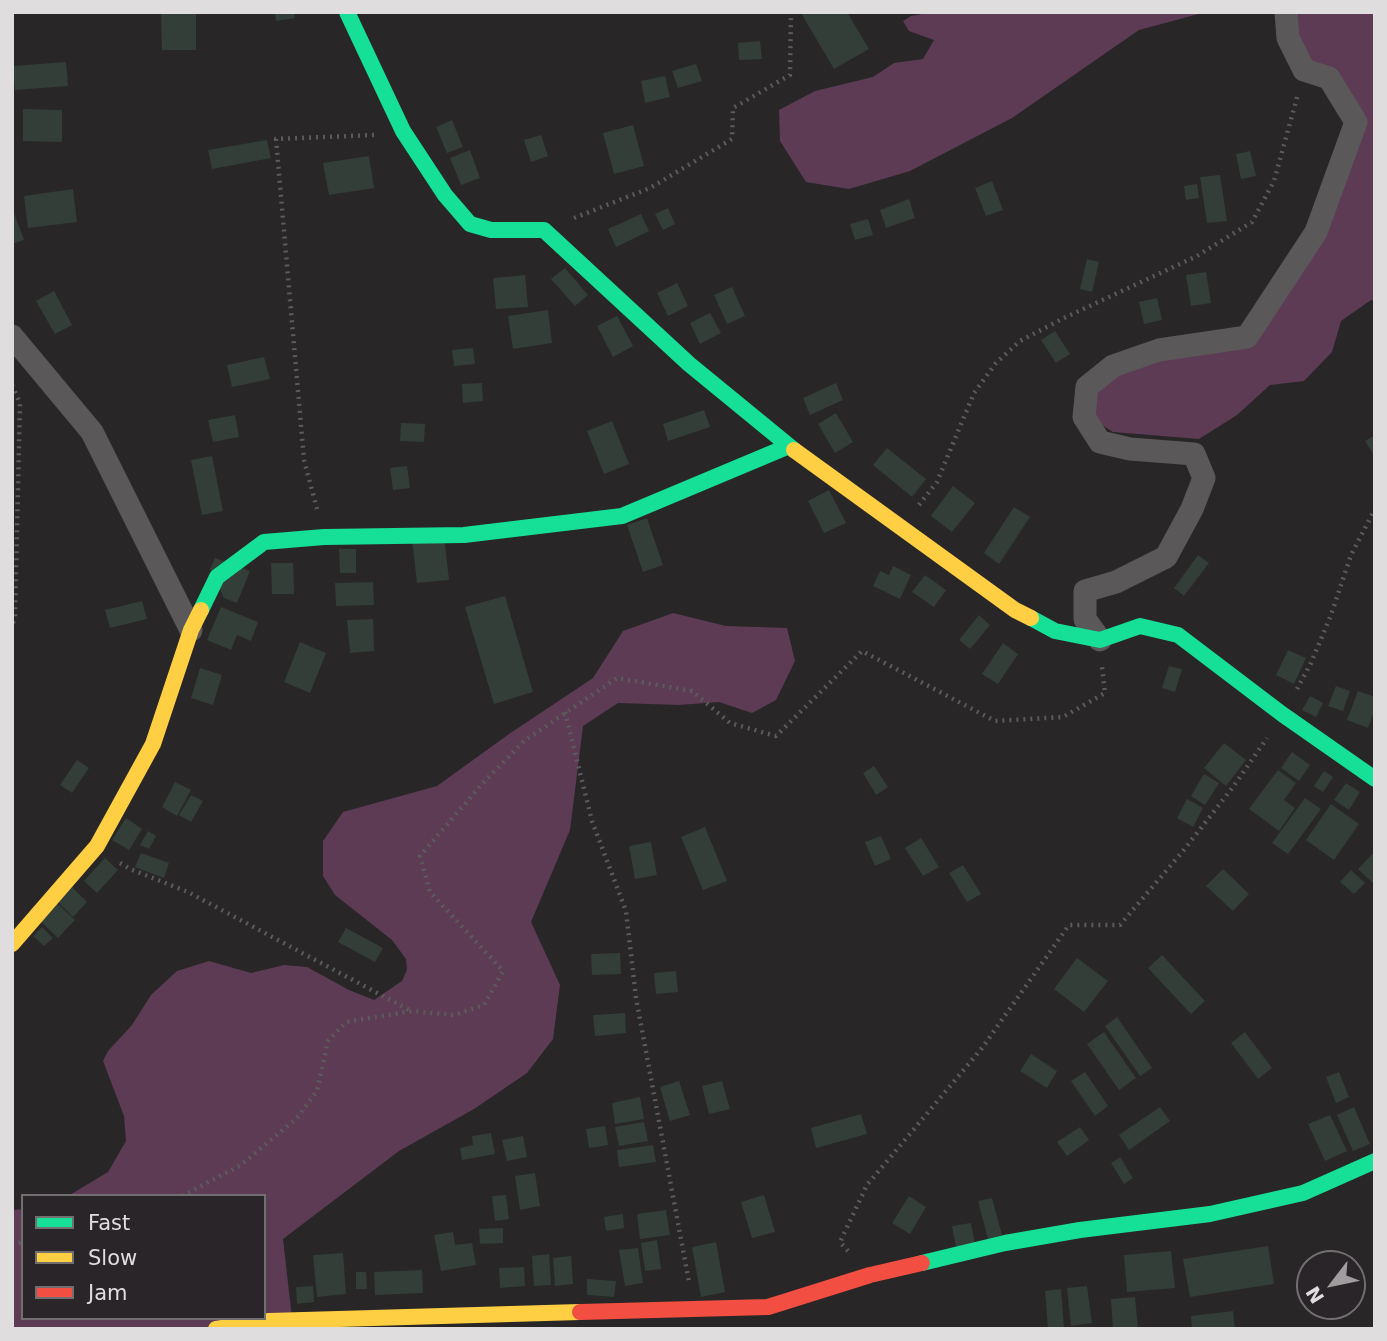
<!DOCTYPE html>
<style>
body{margin:0}
#map{position:relative;width:1387px;height:1341px;overflow:hidden;background:#282627;font-family:"DejaVu Sans",sans-serif}
canvas{display:block}
.frame{position:absolute;inset:0;border:14px solid #e0dddf;pointer-events:none}
.legend{position:absolute;left:21px;top:1194px;width:245px;height:126px;box-sizing:border-box;background:#292528;border:2px solid #726f71;margin:0;padding:9px 12px;list-style:none;font-size:21px;color:#e0dddf}
.legend li{display:flex;align-items:center;gap:14px;height:35px}
.legend b{width:35px;border:2px solid #726f71}
.north{position:absolute;left:1296px;top:1250px;width:70px;height:70px;box-sizing:border-box;background:#292528;border:2px solid #726f71;border-radius:50%;rotate:238deg;font-size:19px;font-weight:700;line-height:28px;text-align:center;color:#e0dddf}
.north::after{content:'';display:block;margin:auto;width:24px;height:32px;background:#a09d9f;clip-path:polygon(50% 0,100% 100%,50% 72%,0 100%)}
</style>
<div id="map">
<canvas width="1387" height="1341"></canvas>
<div class="frame"></div>
<ul class="legend">
<li><b style="height:9px;background:#16e098"></b>Fast</li>
<li><b style="height:9px;background:#ffcf43"></b>Slow</li>
<li><b style="height:9px;background:#f24e42"></b>Jam</li>
</ul>
<div class="north">N</div>
</div>
<script>
const ctx = document.querySelector('canvas').getContext('2d');
ctx.lineJoin = 'round';
function fill(path, color) {
  ctx.fillStyle = color;
  ctx.fill(path, 'evenodd');
}
function shape(rows) {
  const path = new Path2D();
  for (const r of rows) {
    path.moveTo(r[0], r[1]);
    for (let i = 2; i < r.length; i += 2) path.lineTo(r[i], r[i + 1]);
  }
  return path;
}
function strokePath(path, color, width, dash) {
  ctx.strokeStyle = color;
  ctx.lineWidth = width;
  ctx.lineCap = dash ? 'butt' : 'round';
  ctx.setLineDash(dash || []);
  ctx.stroke(path);
}
fill(shape([
 [933,12,1206,12,1139,30,1012,118,910,171,849,189,806,182,780,141,779,110,815,91,873,77,894,63,923,59,934,40,909,31,903,21,911,16],
 [1290,12,1375,12,1375,301,1371,300,1341,321,1332,352,1304,381,1270,385,1237,415,1199,439,1113,432,1091,418,1097,394,1116,374,1162,355,1251,339,1361,122,1307,67],
 [673,613,726,626,787,628,795,661,776,700,752,713,719,702,679,705,618,703,583,726,570,830,531,922,560,985,553,1039,527,1073,474,1109,399,1151,283,1239,293,1327,280,1329,12,1329,12,1210,23,1209,23,1318,264,1318,264,1196,68,1196,108,1172,126,1141,124,1116,103,1061,108,1051,132,1025,151,995,177,971,209,961,251,973,284,965,307,967,349,990,374,1000,402,981,407,970,406,959,392,940,335,895,323,876,323,841,343,812,437,786,509,734,593,678,623,631]
]), '#5d3b54');
fill(shape([
 [161,12,196,12,196,50,162,50],
 [275,12,294,12,295,18,276,21],
 [803,12,847,12,869,49,834,69,801,13],
 [760,41,762,59,739,60,738,43],
 [66,62,68,86,15,90,13,66],
 [696,64,702,81,678,88,672,71],
 [665,76,670,97,645,103,641,81],
 [23,109,62,110,62,142,23,141],
 [452,120,463,147,447,153,436,127],
 [633,125,644,166,614,174,603,133],
 [541,135,548,156,531,162,524,140],
 [267,140,271,158,212,169,208,150],
 [470,150,480,178,461,185,450,158],
 [1250,151,1256,176,1241,179,1236,154],
 [369,156,374,188,329,195,323,163],
 [1220,175,1227,221,1207,223,1200,177],
 [992,181,1003,210,986,216,975,188],
 [1197,184,1199,198,1186,200,1184,186],
 [73,189,77,222,28,228,24,196],
 [909,199,915,218,886,228,880,210],
 [668,208,675,224,663,230,655,214],
 [12,213,14,213,24,240,12,244],
 [641,214,649,231,616,247,608,229],
 [868,219,873,235,855,240,850,224],
 [1087,259,1099,262,1092,292,1080,289],
 [565,268,588,295,575,306,551,279],
 [1206,272,1211,303,1191,306,1186,275],
 [525,275,528,307,496,309,493,278],
 [677,283,688,306,668,316,657,293],
 [732,287,745,316,727,324,714,295],
 [54,291,72,325,55,334,36,301],
 [1157,298,1162,320,1144,324,1139,302],
 [548,310,552,343,513,349,508,316],
 [710,313,721,333,700,344,690,323],
 [617,316,633,346,613,357,597,326],
 [1055,331,1070,354,1056,363,1041,340],
 [473,348,475,364,454,366,452,350],
 [264,357,270,379,232,387,227,365],
 [482,383,483,401,463,403,462,384],
 [836,383,843,400,810,415,803,398],
 [704,410,710,427,668,441,663,424],
 [836,413,853,442,835,453,818,424],
 [235,415,239,437,213,442,208,420],
 [612,421,629,464,604,474,587,431],
 [401,423,425,424,424,442,400,441],
 [1375,435,1375,457,1365,441],
 [887,448,926,479,912,497,873,465],
 [212,456,223,511,202,515,191,460],
 [407,466,410,488,393,490,390,468],
 [953,486,975,503,952,532,931,516],
 [829,490,846,523,824,533,808,501],
 [1014,507,1030,517,999,564,984,553],
 [647,518,663,565,643,572,627,525],
 [444,535,449,580,417,583,412,539],
 [339,549,356,549,356,573,340,573],
 [1198,555,1209,563,1184,596,1174,588],
 [215,558,250,571,237,603,224,598,210,569],
 [271,563,293,563,294,594,272,594],
 [893,566,911,575,900,599,873,586,880,571,889,575],
 [925,575,946,590,934,607,912,592],
 [373,582,374,605,336,606,335,583],
 [505,596,533,692,494,704,465,607],
 [142,601,147,619,110,628,105,610],
 [221,607,258,622,251,641,237,635,231,650,207,640],
 [979,615,990,625,970,649,959,640],
 [373,619,374,651,350,653,347,620],
 [300,642,326,653,310,693,284,682],
 [1003,643,1018,654,998,684,982,674],
 [1288,650,1306,658,1294,684,1276,675],
 [1169,666,1182,669,1175,692,1162,688],
 [200,668,222,675,213,705,191,698],
 [1336,686,1350,691,1343,711,1328,706],
 [1358,691,1375,697,1375,709,1368,728,1347,720],
 [1310,696,1323,703,1316,717,1302,710],
 [1224,743,1246,760,1226,786,1204,768],
 [1292,752,1310,765,1299,781,1281,768],
 [77,760,89,768,72,793,60,785],
 [874,766,888,787,876,795,863,773],
 [1278,770,1296,783,1284,800,1295,808,1279,831,1249,809],
 [1324,771,1333,777,1323,792,1314,786],
 [1204,774,1219,783,1205,805,1191,796],
 [175,782,191,790,177,816,162,807],
 [1346,783,1360,792,1349,810,1334,800],
 [191,795,203,801,191,822,179,815],
 [1305,798,1321,809,1288,854,1272,843],
 [1187,799,1203,808,1193,827,1177,818],
 [1331,804,1359,824,1334,860,1306,840],
 [126,818,142,829,129,850,112,840],
 [705,827,727,881,703,890,681,837],
 [148,831,156,836,149,849,140,845],
 [881,836,891,859,875,866,865,842],
 [921,838,939,867,923,876,905,848],
 [651,842,657,875,635,879,629,846],
 [1375,851,1375,885,1358,869],
 [141,853,169,863,164,878,135,867],
 [105,858,118,870,97,893,84,881],
 [963,865,981,894,967,902,949,873],
 [1223,869,1249,894,1233,911,1206,886],
 [1351,870,1365,883,1354,894,1340,882],
 [72,887,87,902,73,917,58,902],
 [57,903,75,920,58,938,40,921],
 [42,927,53,938,44,946,33,936],
 [346,928,383,948,375,962,338,942],
 [620,953,621,974,592,975,591,954],
 [1162,955,1205,1001,1191,1014,1148,968],
 [1077,958,1108,981,1084,1012,1054,989],
 [676,971,678,992,656,994,654,973],
 [625,1013,626,1033,595,1036,593,1015],
 [1117,1017,1152,1068,1140,1076,1105,1026],
 [1104,1032,1136,1078,1119,1090,1087,1044],
 [1245,1032,1272,1068,1258,1079,1231,1043],
 [1031,1054,1057,1071,1047,1088,1020,1071],
 [1085,1072,1108,1106,1095,1116,1071,1081],
 [1339,1072,1349,1097,1336,1103,1326,1077],
 [679,1081,690,1115,670,1121,660,1087],
 [722,1081,730,1109,709,1114,702,1086],
 [640,1097,644,1119,615,1124,612,1103],
 [1160,1107,1170,1121,1129,1150,1119,1135],
 [1354,1107,1370,1144,1353,1151,1337,1115],
 [861,1114,867,1134,816,1148,811,1128],
 [1330,1115,1347,1151,1325,1161,1308,1124],
 [644,1122,648,1141,619,1146,615,1127],
 [605,1126,608,1145,589,1148,586,1129],
 [1080,1127,1089,1140,1067,1156,1057,1142],
 [491,1133,495,1154,462,1160,460,1148,473,1145,472,1136],
 [523,1136,527,1157,507,1161,502,1140],
 [653,1145,656,1162,619,1167,617,1150],
 [1120,1157,1133,1178,1124,1184,1111,1163],
 [535,1173,540,1206,520,1210,515,1176],
 [506,1195,509,1219,495,1221,492,1196],
 [764,1195,775,1232,752,1238,741,1202],
 [909,1196,926,1207,910,1234,892,1223],
 [992,1198,1002,1235,988,1239,978,1201],
 [666,1210,670,1235,640,1239,637,1214],
 [623,1214,624,1228,606,1231,604,1217],
 [971,1223,975,1244,956,1247,952,1226],
 [503,1228,503,1243,480,1244,479,1229],
 [453,1232,455,1245,472,1243,476,1265,441,1271,434,1235],
 [657,1240,661,1269,645,1271,641,1243],
 [716,1242,725,1292,701,1297,692,1247],
 [1268,1246,1274,1284,1190,1297,1183,1259],
 [638,1248,643,1283,625,1286,619,1250],
 [1171,1251,1175,1288,1127,1292,1124,1255],
 [343,1253,346,1294,317,1297,313,1255],
 [549,1254,551,1285,534,1286,532,1256],
 [571,1256,573,1284,555,1286,553,1258],
 [524,1267,525,1286,500,1288,499,1268],
 [422,1270,423,1293,375,1295,374,1272],
 [356,1272,366,1272,367,1289,356,1289],
 [587,1279,616,1281,614,1297,587,1295],
 [313,1286,314,1302,297,1304,296,1287],
 [1087,1286,1092,1323,1071,1326,1067,1288],
 [1061,1289,1064,1327,1048,1329,1045,1291],
 [1135,1297,1138,1329,1113,1329,1111,1299],
 [1233,1311,1235,1329,1192,1329,1191,1316]
]), '#333e38');
strokePath(shape([
 [574,218,650,188,732,139,733,108,790,75,791,12],
 [12,385,20,403,15,617,12,626],
 [919,505,937,482,974,393,996,363,1020,341,1064,318,1197,256,1252,222,1274,181,1298,94],
 [317,509,304,460,276,139,374,135],
 [1297,689,1311,663,1331,615,1351,555,1375,509],
 [565,712,592,821,626,911,636,998,689,1282],
 [120,863,130,869,188,892,411,1011],
 [182,1196,241,1165,297,1118,317,1091,328,1041,346,1022,412,1011,454,1015,484,1005,503,971,430,892,420,856,482,784,524,741,617,678,692,691,730,723,776,736,862,651,995,721,1063,717,1105,693,1102,667],
 [12,1245,23,1242],
 [848,1251,840,1242,867,1185,982,1048,1069,925,1120,925,1183,851,1233,787,1267,738]
]), '#5c5b5c', 4.5, [2, 5]);
strokePath(shape([
 [12,336,92,432,191,630],
 [1100,640,1085,619,1085,591,1116,582,1166,557,1192,509,1204,478,1194,454,1130,449,1100,442,1084,417,1087,387,1113,366,1159,350,1247,337,1316,232,1356,122,1329,78,1304,70,1288,38,1286,12]
]), '#5a5859', 23);
strokePath(shape([
 [347,12,403,131,445,195,470,224,491,230,544,230,689,364,794,450],
 [201,610,217,577,264,542,324,537,464,535,622,516,789,446],
 [1031,618,1055,631,1100,640,1140,626,1178,635,1282,714,1375,779],
 [922,1263,1005,1243,1080,1230,1210,1214,1303,1193,1375,1161]
]), '#16e098', 16);
strokePath(shape([
 [794,450,1015,610,1031,618],
 [12,944,97,846,153,744,191,630,201,610],
 [216,1329,269,1321,580,1312]
]), '#ffcf43', 16);
strokePath(shape([
 [580,1312,768,1307,870,1275,922,1263]
]), '#f24e42', 16);
</script>
